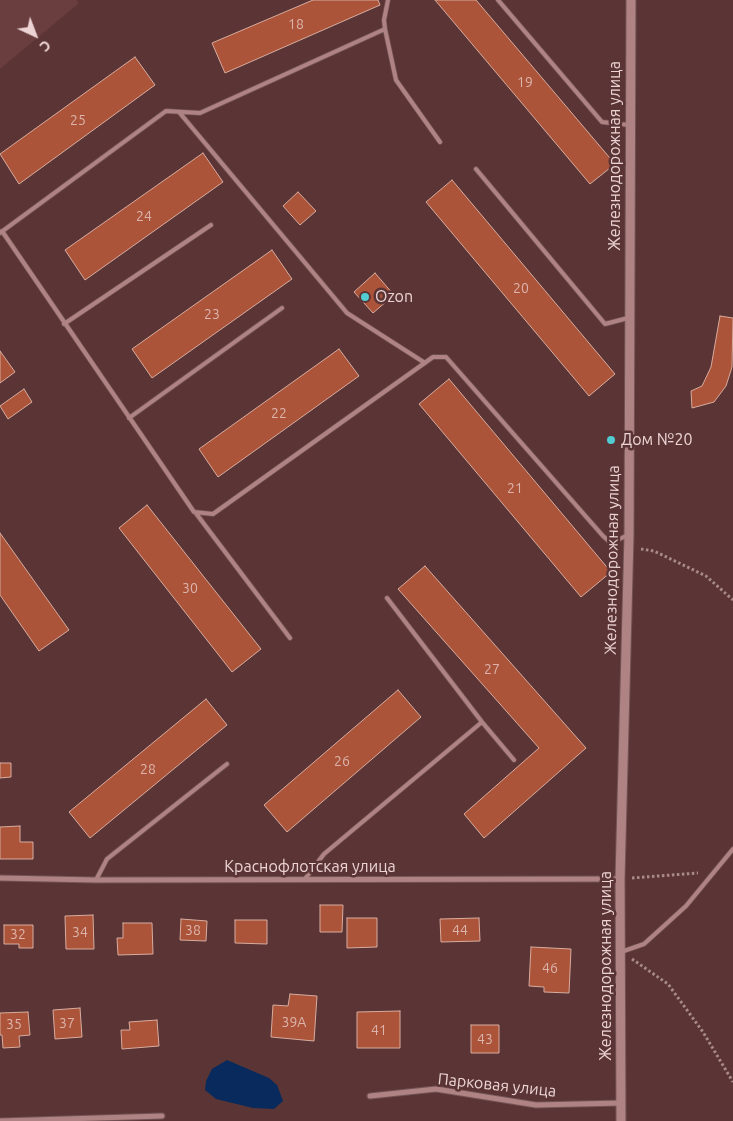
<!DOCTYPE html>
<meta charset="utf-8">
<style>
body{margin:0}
#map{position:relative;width:733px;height:1121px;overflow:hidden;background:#5b3536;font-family:Ubuntu,sans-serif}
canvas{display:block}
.north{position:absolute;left:10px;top:10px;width:50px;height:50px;-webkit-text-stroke:4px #5b3536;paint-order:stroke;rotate:137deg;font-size:14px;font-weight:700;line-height:20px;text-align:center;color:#edd4d4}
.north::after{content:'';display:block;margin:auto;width:18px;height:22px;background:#edd4d4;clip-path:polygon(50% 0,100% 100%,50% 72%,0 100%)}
</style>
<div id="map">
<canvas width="733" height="1121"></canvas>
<div class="north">С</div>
</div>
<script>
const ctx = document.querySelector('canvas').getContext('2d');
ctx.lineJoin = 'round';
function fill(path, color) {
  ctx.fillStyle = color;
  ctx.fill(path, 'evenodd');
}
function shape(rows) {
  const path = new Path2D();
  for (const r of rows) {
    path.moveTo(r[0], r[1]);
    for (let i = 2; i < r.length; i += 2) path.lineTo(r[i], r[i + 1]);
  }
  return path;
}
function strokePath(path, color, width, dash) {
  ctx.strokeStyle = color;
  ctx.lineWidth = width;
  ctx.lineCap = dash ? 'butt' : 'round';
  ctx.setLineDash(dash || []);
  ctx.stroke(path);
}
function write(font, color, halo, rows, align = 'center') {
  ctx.font = font + ' Ubuntu,sans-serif';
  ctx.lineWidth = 5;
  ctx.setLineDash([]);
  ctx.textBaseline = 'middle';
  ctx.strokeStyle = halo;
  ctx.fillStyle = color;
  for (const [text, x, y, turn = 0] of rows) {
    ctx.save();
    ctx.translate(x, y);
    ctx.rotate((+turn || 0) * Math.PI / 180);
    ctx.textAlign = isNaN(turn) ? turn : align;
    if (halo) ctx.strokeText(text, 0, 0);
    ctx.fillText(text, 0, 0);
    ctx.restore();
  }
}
fill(shape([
 [0,0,77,0,78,4,0,69]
]), '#6a3d3e');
fill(shape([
 [227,1060,269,1078,277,1085,283,1101,274,1109,253,1108,216,1099,205,1090,206,1081,212,1069]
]), '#082a5c');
const building = shape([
 [313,0,378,0,380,5,225,73,212,43,313,0],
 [435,0,476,0,615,164,590,184,435,0],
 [135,57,155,85,19,184,0,154,135,57],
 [203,153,223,182,85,280,65,250,203,153],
 [452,180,615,374,589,396,426,202,452,180],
 [298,192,316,211,300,225,283,206,298,192],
 [272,250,292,279,152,378,132,349,272,250],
 [375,273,394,295,373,313,354,292,375,273],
 [720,316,733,318,732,367,726,386,714,402,692,408,691,391,702,386,711,367,720,316],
 [339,349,359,376,218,477,199,449,339,349],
 [0,351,15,372,0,383,0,351],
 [449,379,611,572,581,597,419,404,449,379],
 [24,389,32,402,8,419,0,406,24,389],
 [147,505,261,649,232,672,119,528,147,505],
 [0,533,69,630,39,651,0,595,0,533],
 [425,566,586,748,484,838,464,814,539,748,398,589,425,566],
 [398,690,421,717,287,832,264,805,398,690],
 [206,699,227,725,90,838,69,812,206,699],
 [0,763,11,763,11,777,0,778,0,763],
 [20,826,20,842,33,842,33,859,0,859,0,827,20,826],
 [320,905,343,905,342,932,320,932,320,905],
 [93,915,94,949,66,949,65,916,93,915],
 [347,918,377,918,377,947,347,948,347,918],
 [479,918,480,941,441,942,440,919,479,918],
 [181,919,207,921,206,941,180,940,181,919],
 [235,920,267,920,267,944,235,943,235,920],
 [123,923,152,923,153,954,118,955,117,938,123,938,123,923],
 [4,925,33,925,33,948,19,948,19,944,4,944,4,925],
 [531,947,571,949,569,993,544,992,544,987,529,986,531,947],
 [290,994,317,996,314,1041,271,1037,273,1005,288,1006,290,994],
 [80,1008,82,1037,55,1039,53,1010,80,1008],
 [400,1011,400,1048,357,1048,357,1012,400,1011],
 [28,1012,30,1035,19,1036,20,1047,3,1048,2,1035,0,1035,0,1013,28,1012],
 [157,1020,159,1046,122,1049,121,1030,130,1030,129,1022,157,1020],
 [471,1025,499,1025,499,1053,471,1053,471,1025]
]);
fill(building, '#ab5439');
strokePath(building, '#d8ac9f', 1);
const service = shape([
 [498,0,602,122,629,125],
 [385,29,396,80,440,142],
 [179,112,347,313,425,363],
 [476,169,605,324,628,318],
 [2,231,194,512,213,514,433,357,446,357,603,536,611,543,628,535],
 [0,233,166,111,200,113,385,29,384,20,388,0],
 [64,324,211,225],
 [129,418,282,308],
 [195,512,290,638],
 [387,598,482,722,514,760],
 [305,879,324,854,482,722],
 [96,880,107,859,227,764],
 [621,952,644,944,686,906,733,849]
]);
const minor = shape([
 [0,878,96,880,620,879],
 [370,1096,436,1089,536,1105,621,1103],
 [0,1121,162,1116]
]);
const tertiary = shape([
 [621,1121,620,879,629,535,631,0]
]);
strokePath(service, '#735355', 5.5);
strokePath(minor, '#735355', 7);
strokePath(tertiary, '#735355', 11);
strokePath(shape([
 [641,549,654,551,706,576,733,600],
 [632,878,698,873],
 [632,959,668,984,703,1032,733,1082]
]), '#a98a8a', 3, [2.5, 2.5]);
strokePath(service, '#af8383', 4);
strokePath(minor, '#af8383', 5);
strokePath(tertiary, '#af8383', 9);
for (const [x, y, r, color] of [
 [365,297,5,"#51ccd1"],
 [611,440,5,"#51ccd1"]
]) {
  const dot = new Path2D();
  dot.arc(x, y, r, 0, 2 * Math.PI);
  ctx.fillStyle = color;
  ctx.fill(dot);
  strokePath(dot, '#5b3536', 2);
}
write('14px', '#dcb4ad', null, [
 ["18",296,24],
 ["19",525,82],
 ["25",78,120],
 ["24",144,216],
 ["20",521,288],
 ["23",212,314],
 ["22",279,413],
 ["21",515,488],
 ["30",190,588],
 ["27",492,669],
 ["26",342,761],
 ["28",148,769],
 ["38",193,930],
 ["44",460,930],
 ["34",80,932],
 ["32",18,934],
 ["46",550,968],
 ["39А",294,1022],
 ["37",67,1023],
 ["35",14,1024],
 ["41",379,1030],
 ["43",485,1039]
]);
write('16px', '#edd4d4', '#5b3536', [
 ["Железнодорожная улица",615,156,-90],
 ["Железнодорожная улица",612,560,-89],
 ["Краснофлотская улица",310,867],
 ["Железнодорожная улица",606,966,-90],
 ["Парковая улица",497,1085,6]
]);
write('16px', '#edd4d4', '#5b3536', [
 ["Ozon",375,297],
 ["Дом №20",621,440]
], 'left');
</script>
